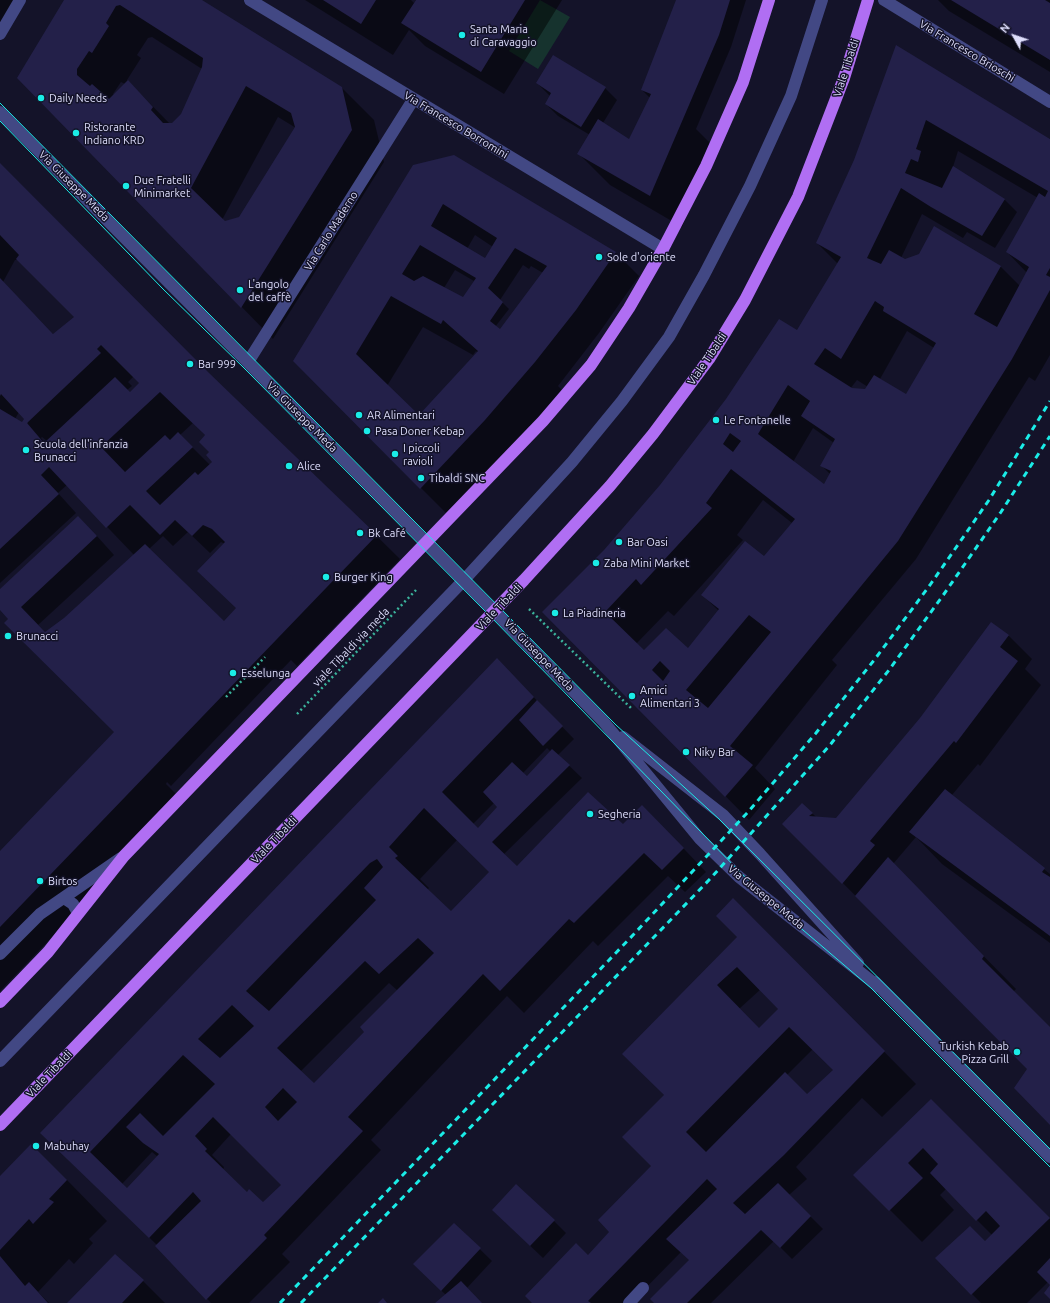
<!DOCTYPE html>
<meta charset="utf-8">
<style>
body{margin:0}
#map{position:relative;width:1050px;height:1303px;overflow:hidden;background:#141329;font-family:Ubuntu,sans-serif}
canvas{display:block}
.north{position:absolute;left:994px;top:16px;width:40px;height:40px;-webkit-text-stroke:3px #141329;paint-order:stroke;rotate:310deg;font-size:11px;font-weight:700;line-height:16px;text-align:center;color:#dedefc}
.north::after{content:'';display:block;margin:auto;width:14px;height:18px;background:#dedefc;clip-path:polygon(50% 0,100% 100%,50% 72%,0 100%)}
</style>
<div id="map">
<canvas width="1050" height="1303"></canvas>
<div class="north">N</div>
</div>
<script>
const ctx = document.querySelector('canvas').getContext('2d');
ctx.lineJoin = 'round';
function fill(path, color) {
  ctx.fillStyle = color;
  ctx.fill(path, 'evenodd');
}
function shape(rows) {
  const path = new Path2D();
  for (const r of rows) {
    path.moveTo(r[0], r[1]);
    for (let i = 2; i < r.length; i += 2) path.lineTo(r[i], r[i + 1]);
  }
  return path;
}
function strokePath(path, color, width, dash) {
  ctx.strokeStyle = color;
  ctx.lineWidth = width;
  ctx.lineCap = dash ? 'butt' : 'round';
  ctx.setLineDash(dash || []);
  ctx.stroke(path);
}
function write(font, color, halo, rows, align = 'center') {
  ctx.font = font + ' Ubuntu,sans-serif';
  ctx.lineWidth = 3;
  ctx.setLineDash([]);
  ctx.textBaseline = 'middle';
  ctx.strokeStyle = halo;
  ctx.fillStyle = color;
  for (const [text, x, y, turn = 0] of rows) {
    ctx.save();
    ctx.translate(x, y);
    ctx.rotate((+turn || 0) * Math.PI / 180);
    ctx.textAlign = isNaN(turn) ? turn : align;
    if (halo) ctx.strokeText(text, 0, 0);
    ctx.fillText(text, 0, 0);
    ctx.restore();
  }
}
fill(shape([
 [540,0,570,17,538,69,509,51]
]), '#16332e');
fill(shape([
 [0,0,25,0,0,40],
 [65,0,200,0,342,88,374,120,384,162,273,339,18,78],
 [152,37,202,69,182,114,172,124,170,124,127,80,141,58,137,55,148,38],
 [121,82,125,84,114,95,113,94],
 [278,117,296,128,240,218,225,223,222,220],
 [305,0,411,0,414,3,416,0,562,0,504,94,425,46,409,30,393,55],
 [677,0,746,0,731,47,696,129,716,149,682,227,610,185,578,153,590,135,558,116,546,104,550,96,537,83,605,88,617,100,603,123,629,140,650,98,642,90],
 [938,0,1050,0,1050,72,949,11],
 [897,47,1050,139,1050,355,1035,381,1029,377,916,559,832,660,837,665,755,768,775,789,749,820,544,612,605,550,798,331,838,264,817,243,855,160],
 [958,151,1038,198,1007,252,1027,273,1020,286,1001,267,905,260,901,258,922,214,963,238,967,232,995,248,1017,212,1005,200,953,167],
 [907,331,934,348,906,395,880,379],
 [857,380,868,387,866,390,850,389],
 [813,428,834,443,821,465,830,474,824,485,793,462],
 [763,500,792,523,764,557,702,595,719,611,689,650,644,652,636,644,668,611,674,616,743,540,737,535],
 [0,164,210,375,325,485,400,559,297,666,291,660,171,786,167,782,166,784,183,801,0,991,0,853,115,732,5,623,10,619,0,609,0,591,96,535,114,555,38,625,46,633,65,619,134,555,67,485,58,493,76,513,0,583],
 [15,260,18,260,75,317,54,335,3,282],
 [134,376,141,383,130,393,127,390,132,386,128,382],
 [19,412,28,422,27,424,22,424,15,419],
 [193,423,206,436,213,462,210,465,180,435],
 [42,437,47,441,45,443,41,438],
 [188,532,210,553,221,542,225,544,237,608,224,622,149,549,163,536,173,546],
 [414,166,522,196,616,253,639,276,599,333,558,386,567,395,453,520,294,361],
 [475,235,493,247,486,260,467,249],
 [523,265,529,269,531,266,543,273,517,347,495,327,509,309,500,300],
 [455,270,474,281,463,298,444,288],
 [423,327,473,355,476,351,478,353,419,416,387,386],
 [991,624,1009,636,1032,659,1025,669,1041,685,980,766,978,764,952,795,1050,874,1050,943,942,864,916,837,893,864,1016,989,1013,992,1050,1028,1050,1124,1028,1069,784,824,812,813,816,817,836,819,921,718],
 [497,659,574,739,558,755,582,778,504,854,517,867,623,825,665,829,706,872,685,892,668,876,598,946,593,941,524,1013,507,996,371,1140,381,1150,282,1254,290,1262,249,1303,211,1303,157,1245,73,1164],
 [547,748,551,752,527,777,523,773],
 [494,803,499,807,478,829,473,824],
 [457,840,490,872,451,912,427,890,429,888,420,879],
 [389,983,398,991,366,1032,325,1096,300,1072],
 [231,1134,282,1185,263,1204,247,1193,223,1170,224,1167,212,1155],
 [152,1152,158,1157,127,1189,122,1184],
 [765,931,916,1084,882,1117,862,1098,796,1167,807,1179,789,1195,823,1229,792,1259,774,1241,711,1303,655,1303,690,1260,681,1252,631,1303,534,1303,588,1256,611,1232,653,1166,665,1096,623,1054,738,937],
 [761,989,793,1021,759,1029,739,1009],
 [813,1049,834,1070,807,1095,787,1075],
 [931,1100,1050,1219,1050,1284,1048,1282,1027,1303,981,1303,936,1258,985,1242,992,1235,946,1189,940,1195,954,1210,922,1242,855,1175],
 [0,1177,67,1180,107,1221,89,1239,93,1243,74,1264,69,1259,38,1292,49,1303,0,1303],
 [554,1221,566,1233,543,1258,505,1222],
 [454,1224,492,1261,467,1288,481,1303,437,1303,446,1295,426,1276],
 [115,1255,143,1281,165,1303,69,1303]
]), '#0007');
fill(shape([
 [64,0,202,0,342,87,352,130,241,308,17,78],
 [120,5,203,58,202,67,181,114,172,123,163,123,151,110,153,107,128,80,109,99,92,84,90,86,77,75,77,69,89,51,92,53,109,26,106,23,116,6],
 [246,86,291,113,295,127,239,217,225,221,191,188],
 [323,0,376,0,361,24],
 [416,0,525,0,481,72,401,23],
 [676,0,730,0,719,35,650,196,577,154,598,119,629,139,651,94,641,90],
 [951,0,1045,0,1050,3,1050,60],
 [896,45,1050,139,1050,268,1046,275,1050,277,1050,290,1012,359,898,541,730,746,753,765,725,797,542,612,604,550,660,485,726,399,779,319,797,330,841,257,816,243,854,160],
 [926,120,1048,191,1045,197,1039,193,1006,252,1029,267,997,327,974,314,1001,266,934,226,919,254,905,259,889,250,881,264,867,258,901,188,931,207,982,236,1005,199,953,166,942,188,905,173,911,159,918,162,921,151,916,149],
 [875,301,884,307,883,311,936,343,906,394,874,375,865,389,852,388,814,364,825,348,841,359],
 [788,385,810,401,801,416,835,439,820,466,831,471,824,484,758,434],
 [730,433,741,441,733,452,723,444],
 [731,469,795,519,764,556,745,541,701,595,719,609,688,648,666,628,644,650,605,612,636,579,641,585,712,508,706,503],
 [749,615,771,632,708,708,686,690],
 [660,661,670,671,663,681,652,670],
 [553,55,606,87,581,127,545,104,551,93,536,83],
 [454,155,616,252,576,310,535,362,485,420,420,489,293,361,413,165],
 [443,204,497,238,485,258,431,226],
 [420,245,476,278,463,297,423,276,414,281,402,274],
 [515,248,547,266,500,329,490,321,503,302,488,288],
 [391,296,441,324,443,320,478,351,419,415,356,354],
 [0,163,208,372,377,535,0,927,0,851,114,732,4,623,8,619,0,610,0,589,78,516,97,536,21,607,45,632,64,618,145,544,224,621,236,608,197,571,225,542,212,529,203,525,192,536,175,520,160,535,130,505,106,528,49,467,41,475,59,494,0,549,0,409,22,422,24,419,1,394,0,396,0,278,53,334,74,317,16,259,19,255,0,235],
 [101,345,139,383,130,392,115,377,44,443,27,423,101,353,97,349],
 [160,392,205,435,199,442,209,452,206,455,212,462,198,475,195,472,160,505,146,491,193,447,178,432,170,440,165,435,125,472,101,447],
 [991,622,1009,635,1000,647,1018,661,956,743,954,741,870,841,875,845,842,884,782,824,802,803,813,813,809,816,836,818,920,718],
 [497,658,534,697,442,792,478,828,497,807,483,792,512,762,527,776,552,749,570,765,492,842,517,866,588,792,623,824,642,805,684,848,662,870,644,853,574,923,569,919,500,991,483,974,348,1117,363,1131,264,1235,267,1238,206,1300,155,1246,201,1201,193,1192,149,1238,40,1133],
 [424,808,489,872,451,911,395,858,398,856,389,847],
 [377,859,383,867,364,888,376,900,269,1011,246,991,370,863],
 [418,938,434,953,360,1027,364,1032,314,1083,277,1048,365,961,379,974],
 [232,1005,254,1026,220,1058,198,1039],
 [183,1055,215,1084,163,1136,140,1113,126,1127,143,1143,159,1154,127,1188,90,1152],
 [283,1088,297,1102,278,1121,265,1107],
 [213,1117,281,1185,263,1202,249,1189,247,1192,205,1151,207,1149,195,1136],
 [537,700,563,726,543,746,519,720],
 [945,789,1045,868,1042,872,1050,877,1050,936,909,832],
 [888,857,984,956,982,959,1050,1027,1050,1125,1014,1088,1027,1069,855,896],
 [733,898,885,1051,784,1155,733,1203,745,1214,778,1183,811,1216,780,1248,761,1230,687,1303,654,1303,650,1299,689,1260,666,1239,717,1189,707,1179,588,1301,591,1303,532,1303,525,1296,576,1243,588,1255,609,1232,598,1220,651,1166,622,1137,664,1095,622,1054,737,937,716,916],
 [737,967,778,1009,759,1028,717,985],
 [789,1027,833,1070,807,1094,785,1072,706,1152,686,1132],
 [931,1099,1050,1218,971,1295,935,1258,970,1226,985,1241,1000,1226,986,1211,976,1221,930,1173,938,1164,923,1148,908,1163,923,1178,889,1211,853,1175],
 [31,1144,67,1180,49,1199,54,1202,33,1224,29,1219,0,1250,0,1176],
 [516,1184,555,1220,530,1246,492,1210],
 [454,1223,481,1248,441,1291,413,1264],
 [115,1254,144,1280,122,1303,67,1303],
 [0,1256,25,1286,29,1282,48,1303,0,1303],
 [1050,1258,1050,1285,1037,1272],
 [461,1281,482,1303,435,1303],
 [1050,1285,1050,1299,1044,1293],
 [383,1298,387,1303,378,1303]
]), '#232049');
strokePath(shape([
 [529,609,632,709],
 [226,697,265,657],
 [297,714,416,590]
]), '#3bb39c', 2.5, [2, 3]);
strokePath(shape([
 [250,0,663,249],
 [884,0,1050,102],
 [0,34,20,0],
 [0,112,603,721,700,839,739,877,879,987],
 [248,362,413,100],
 [623,737,723,815,760,854,858,963],
 [64,898,73,904,78,913],
 [0,954,40,914,121,858],
 [875,982,1050,1157],
 [0,1061,464,580,572,462,622,401,669,337,704,275,750,186,791,96,822,0],
 [629,1303,643,1288]
]), '#424884', 12);
strokePath(shape([
 [0,1002,48,952,124,856,543,421,591,365,629,308,663,249,706,166,743,82,769,0],
 [0,1125,524,580,610,486,653,434,709,359,745,300,798,197,844,78,868,0]
]), '#b06ef3', 12);
strokePath(shape([
 [0,103,616,725,719,819,1050,1149],
 [0,121,163,289,244,368,490,616,742,874,776,907,871,988,1050,1167]
]), '#1aece7', 1);
strokePath(shape([
 [280,1303,634,934,748,812,816,733,875,659,930,585,989,500,1050,401],
 [301,1303,710,879,830,745,889,670,944,594,1001,512,1050,436]
]), '#1aece7', 3, [6, 5]);
for (const [x, y, r, color] of [
 [462,35,4,"#1aece7"],
 [41,98,4,"#1aece7"],
 [76,133,4,"#1aece7"],
 [126,186,4,"#1aece7"],
 [599,257,4,"#1aece7"],
 [240,290,4,"#1aece7"],
 [190,364,4,"#1aece7"],
 [359,415,4,"#1aece7"],
 [716,420,4,"#1aece7"],
 [367,431,4,"#1aece7"],
 [26,450,4,"#1aece7"],
 [395,454,4,"#1aece7"],
 [289,466,4,"#1aece7"],
 [421,478,4,"#1aece7"],
 [360,533,4,"#1aece7"],
 [619,542,4,"#1aece7"],
 [596,563,4,"#1aece7"],
 [326,577,4,"#1aece7"],
 [555,613,4,"#1aece7"],
 [8,636,4,"#1aece7"],
 [233,673,4,"#1aece7"],
 [632,696,4,"#1aece7"],
 [686,752,4,"#1aece7"],
 [590,814,4,"#1aece7"],
 [40,881,4,"#1aece7"],
 [1017,1052,4,"#1aece7"],
 [36,1146,4,"#1aece7"]
]) {
  const dot = new Path2D();
  dot.arc(x, y, r, 0, 2 * Math.PI);
  ctx.fillStyle = color;
  ctx.fill(dot);
  strokePath(dot, '#141329', 1.5);
}
write('11px', '#dedefc', '#141329', [
 ["Santa Maria",470,29],
 ["di Caravaggio",470,42],
 ["Daily Needs",49,98],
 ["Ristorante",84,127],
 ["Indiano KRD",84,140],
 ["Due Fratelli",134,180],
 ["Minimarket",134,193],
 ["Sole d'oriente",607,257],
 ["L'angolo",248,284],
 ["del caffè",248,297],
 ["Bar 999",198,364],
 ["AR Alimentari",367,415],
 ["Le Fontanelle",724,420],
 ["Pasa Doner Kebap",375,431],
 ["Scuola dell'infanzia",34,444],
 ["Brunacci",34,457],
 ["I piccoli",403,448],
 ["ravioli",403,461],
 ["Alice",297,466],
 ["Tibaldi SNC",429,478],
 ["Bk Café",368,533],
 ["Bar Oasi",627,542],
 ["Zaba Mini Market",604,563],
 ["Burger King",334,577],
 ["La Piadineria",563,613],
 ["Brunacci",16,636],
 ["Esselunga",241,673],
 ["Amici",640,690],
 ["Alimentari 3",640,703],
 ["Niky Bar",694,752],
 ["Segheria",598,814],
 ["Birtos",48,881],
 ["Turkish Kebab",1009,1046,"right"],
 ["Pizza Grill",1009,1059,"right"],
 ["Mabuhay",44,1146]
], 'left');
write('11px', '#dedefc', '#141329', [
 ["Via Francesco Brioschi",967,51,31],
 ["Viale Tibaldi",846,68,-72],
 ["Via Francesco Borromini",456,125,31],
 ["Via Giuseppe Meda",74,186,45],
 ["Via Carlo Maderno",331,231,-58],
 ["Viale Tibaldi",707,359,-56],
 ["Via Giuseppe Meda",302,417,45],
 ["Viale Tibaldi",499,607,-46],
 ["viale Tibaldi via meda",351,647,-46],
 ["Via Giuseppe Meda",539,655,46],
 ["Viale Tibaldi",274,840,-46],
 ["Via Giuseppe Meda",766,897,39],
 ["Viale Tibaldi",49,1074,-46]
]);
</script>
